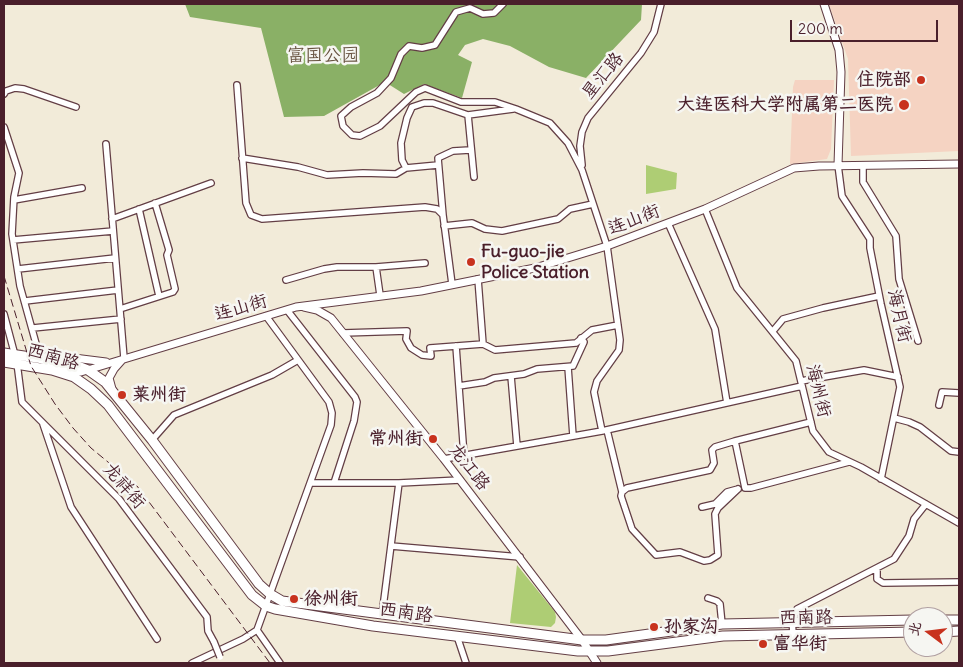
<!DOCTYPE html>
<meta charset="utf-8">
<style>
body{margin:0}
#map{position:relative;width:963px;height:667px;overflow:hidden;background:#f2ebd9;font-family:Delius,"LXGW WenKai TC",sans-serif}
canvas{display:block}
.frame{position:absolute;inset:0;border:5px solid #4a1f2b;pointer-events:none}
.north{position:absolute;left:903px;top:607px;width:50px;height:50px;box-sizing:border-box;background:#f6f6f2;border:1px solid #b1a0a2;border-radius:50%;rotate:285deg;font-size:14px;font-weight:700;line-height:20px;text-align:center;color:#4a1f2b}
.north::after{content:'';display:block;margin:auto;width:18px;height:22px;background:#c8321e;clip-path:polygon(50% 0,100% 100%,50% 72%,0 100%)}
.scale{position:absolute;left:790px;top:20px;width:148px;height:22px;box-sizing:border-box;border:2px solid #4a1f2b;border-top:0;padding-left:6px;font-size:15px;line-height:18px;white-space:nowrap;color:#4a1f2b;-webkit-text-stroke:4px #f6f6f2;paint-order:stroke}
</style>
<div id="map">
<canvas width="963" height="667"></canvas>
<div class="frame"></div>
<div class="north">北</div>
<div class="scale">200 m</div>
</div>
<script>
const ctx = document.querySelector('canvas').getContext('2d');
ctx.lineJoin = 'round';
function fill(path, color) {
  ctx.fillStyle = color;
  ctx.fill(path, 'evenodd');
}
function shape(rows) {
  const path = new Path2D();
  for (const r of rows) {
    path.moveTo(r[0], r[1]);
    for (let i = 2; i < r.length; i += 2) path.lineTo(r[i], r[i + 1]);
  }
  return path;
}
function strokePath(path, color, width, dash) {
  ctx.strokeStyle = color;
  ctx.lineWidth = width;
  ctx.lineCap = dash ? 'butt' : 'round';
  ctx.setLineDash(dash || []);
  ctx.stroke(path);
}
function write(font, color, halo, rows, align = 'center') {
  ctx.font = font + ' Delius,"LXGW WenKai TC",sans-serif';
  ctx.lineWidth = 5;
  ctx.setLineDash([]);
  ctx.textBaseline = 'middle';
  ctx.strokeStyle = halo;
  ctx.fillStyle = color;
  for (const [text, x, y, turn = 0] of rows) {
    ctx.save();
    ctx.translate(x, y);
    ctx.rotate((+turn || 0) * Math.PI / 180);
    ctx.textAlign = isNaN(turn) ? turn : align;
    if (halo) ctx.strokeText(text, 0, 0);
    ctx.fillText(text, 0, 0);
    ctx.restore();
  }
}
fill(shape([
 [829,4,959,4,959,151,851,156,848,59],
 [795,80,834,80,831,149,827,159,790,164,793,87]
]), '#f5d3c2');
fill(shape([
 [646,165,677,173,676,189,646,194],
 [517,565,555,612,556,617,555,623,551,627,510,623]
]), '#aecd74');
fill(shape([
 [185,4,642,4,641,20,586,78,549,67,510,46,483,39,465,45,458,55,472,62,462,98,424,84,404,94,385,82,324,116,284,117,261,28,190,17]
]), '#8ab066');
const minor = shape([
 [503,4,494,13,483,14,470,8,456,12,435,45,422,48,409,46,401,54,391,78,377,93,351,107,341,116,343,126,352,135,360,136,380,126,416,92,425,88,461,102,495,102,516,109,550,123,568,143,582,170,607,246,620,340,619,350,597,381,594,392,602,431],
 [237,85,246,203,251,215,262,219,425,207,437,209,443,215,452,284],
 [4,94,6,91,15,88,24,89,76,107],
 [4,127,19,173,14,197,12,234,20,286,40,358],
 [106,144,124,358],
 [242,158,298,167,327,175,363,173,396,174,406,168,438,165],
 [582,165,580,146,582,132,588,118,641,53,654,32,661,4],
 [838,165,842,196,870,239,870,248,881,304,900,387,881,479],
 [863,165,863,182,896,236,899,279,918,341],
 [406,168,402,160,401,143,407,118,412,107,424,103,433,103,468,115],
 [474,177,468,115,513,109],
 [14,200,82,188],
 [139,209,159,296],
 [705,209,737,288,796,361,813,431,829,452,861,467,959,523],
 [443,215,438,158,453,151,470,150],
 [112,219,211,183],
 [668,223,715,329,727,403],
 [444,226,472,223,485,229,502,231,558,219,570,209,593,204],
 [13,240,113,231],
 [376,267,380,295],
 [18,269,115,258],
 [478,279,483,344],
 [286,280,324,269,337,267,376,267,425,263],
 [25,301,118,290],
 [120,309,173,292,175,289,167,255,169,250,155,203],
 [287,310,355,397,357,402,354,421,334,483],
 [4,314,17,363,22,402,119,499,207,617,208,631,214,642],
 [33,328,121,319],
 [773,331,783,319,823,308,879,296],
 [343,333,407,331,406,339,411,348,422,355,431,356,430,348,483,344,495,350,576,343,592,330,618,325],
 [456,346,464,456],
 [568,367,573,436],
 [511,376,517,446],
 [801,381,864,370,898,377],
 [459,386,485,382,494,378,524,374,537,369,573,366,584,342,581,338],
 [939,405,942,392,959,393],
 [894,418,909,422,920,427,951,451,959,452],
 [811,422,735,441,745,488,751,488,849,462],
 [43,424,71,507,157,639],
 [607,430,622,492],
 [152,440,174,415,272,375,298,360],
 [735,441,715,447,712,450,714,463,710,470,627,488,622,492,621,496,632,529,656,555,680,552,704,561,710,560,718,555,715,514,718,508,738,489],
 [444,459,602,431,802,386],
 [311,483,399,483,460,480],
 [702,507,715,504,727,492,738,489],
 [391,546,520,557],
 [877,568,877,579,883,583,959,582],
 [708,598,717,601,720,604,722,624],
 [382,615,399,483],
 [257,630,280,663],
 [793,634,792,619,797,609,894,559,909,536,914,519,926,504],
 [457,636,466,663],
 [192,663,243,639,257,630,331,425,332,413,329,402,266,316]
]);
const tertiary = shape([
 [824,4,839,50,841,72,838,165],
 [304,307,317,310,331,318,444,459,582,640,597,663],
 [45,357,58,356,106,362],
 [42,367,51,365,81,372,296,307,421,291,535,268,607,246,705,209,794,168,819,166,959,164],
 [112,389,109,378,114,369,122,360]
]);
const primary = shape([
 [4,353,70,363,88,370,105,382,152,440,259,584,270,594,282,601,582,640,606,640,722,624,913,620],
 [4,362,52,370,74,377,91,389,108,405,252,595,266,606,275,609,373,626,578,651,608,651,723,636,913,632],
 [943,620,959,620],
 [943,632,959,631]
]);
strokePath(minor, '#633e45', 8);
strokePath(tertiary, '#633e45', 9);
strokePath(primary, '#633e45', 11);
strokePath(minor, '#fff', 5.5);
strokePath(tertiary, '#fff', 7);
strokePath(primary, '#fff', 9);
strokePath(shape([
 [4,276,31,366,55,404,73,428,91,448,137,486,270,663]
]), '#4a1f2b', 1, [8, 4]);
const minorBridge = shape([
 [214,642,220,657]
]);
strokePath(minorBridge, '#633e45', 8, []);
strokePath(minorBridge, '#fff', 5.5);
for (const [x, y, r, color] of [
 [921,80,5,"#c8321e"],
 [904,105,6,"#c8321e"],
 [471,262,5,"#c8321e"],
 [122,395,5,"#c8321e"],
 [433,439,5,"#c8321e"],
 [294,599,5,"#c8321e"],
 [654,627,5,"#c8321e"],
 [763,644,5,"#c8321e"]
]) {
  const dot = new Path2D();
  dot.arc(x, y, r, 0, 2 * Math.PI);
  ctx.fillStyle = color;
  ctx.fill(dot);
  strokePath(dot, '#f6f6f2', 2);
}
write('18px', '#685341', '#f6f6f2', [
 ["富国公园",323,56]
]);
write('18px', '#4a1f2b', '#f6f6f2', [
 ["星汇路",603,76,-51],
 ["连山街",634,220,-21],
 ["连山街",241,308,-16],
 ["海月街",899,316,77],
 ["西南路",53,357,16],
 ["海州街",818,391,76],
 ["龙江路",469,467,52],
 ["龙祥街",124,486,49],
 ["西南路",406,613,8],
 ["西南路",806,618,-1]
]);
write('bold 18px', '#4a1f2b', '#f6f6f2', [
 ["住院部",911,80,"right"],
 ["大连医科大学附属第二医院",893,105,"right"],
 ["Fu-guo-jie",481,252],
 ["Police Station",481,273],
 ["莱州街",132,395],
 ["常州街",423,439,"right"],
 ["徐州街",304,599],
 ["孙家沟",664,627],
 ["富华街",773,644]
], 'left');
</script>
